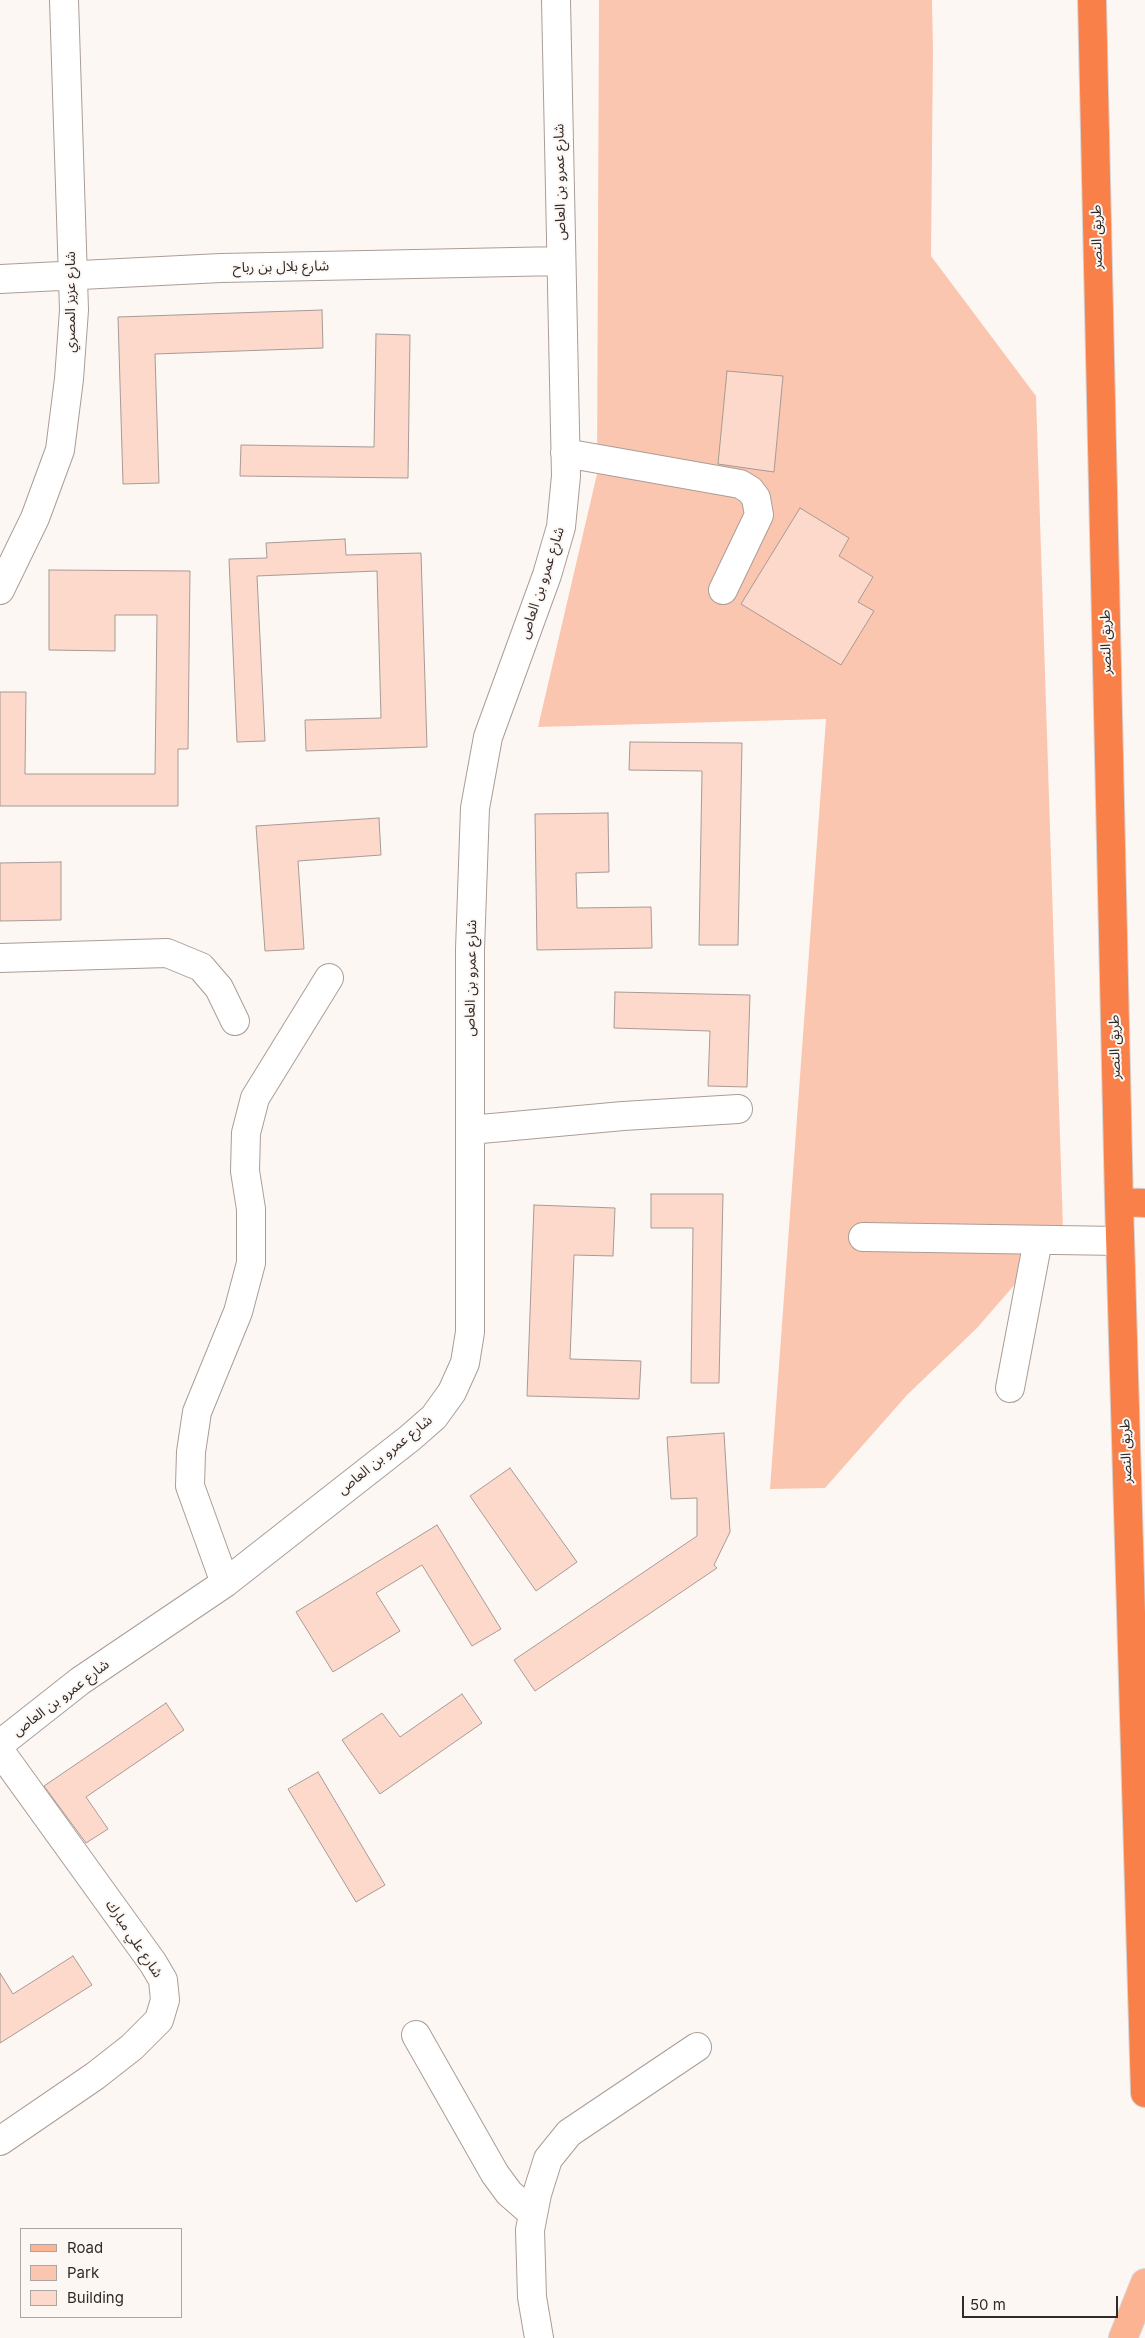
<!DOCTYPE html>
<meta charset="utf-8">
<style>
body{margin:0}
#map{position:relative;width:1145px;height:2338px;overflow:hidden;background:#fdf7f4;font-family:Inter,sans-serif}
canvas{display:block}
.legend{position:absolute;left:20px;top:2228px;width:162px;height:90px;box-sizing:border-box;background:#fdf7f4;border:1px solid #aba5a3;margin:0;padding:6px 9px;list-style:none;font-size:15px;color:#302b29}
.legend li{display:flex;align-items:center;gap:10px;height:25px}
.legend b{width:25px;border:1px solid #aba5a3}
.scale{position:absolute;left:962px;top:2296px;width:156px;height:22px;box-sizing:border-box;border:2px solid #302b29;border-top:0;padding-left:6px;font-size:15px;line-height:18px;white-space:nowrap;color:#302b29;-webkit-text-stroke:4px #fdf7f4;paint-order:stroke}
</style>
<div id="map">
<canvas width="1145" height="2338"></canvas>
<ul class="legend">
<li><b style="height:6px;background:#fbb392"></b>Road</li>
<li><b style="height:14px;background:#fbc6af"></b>Park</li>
<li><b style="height:14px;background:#fcd9ca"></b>Building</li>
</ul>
<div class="scale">50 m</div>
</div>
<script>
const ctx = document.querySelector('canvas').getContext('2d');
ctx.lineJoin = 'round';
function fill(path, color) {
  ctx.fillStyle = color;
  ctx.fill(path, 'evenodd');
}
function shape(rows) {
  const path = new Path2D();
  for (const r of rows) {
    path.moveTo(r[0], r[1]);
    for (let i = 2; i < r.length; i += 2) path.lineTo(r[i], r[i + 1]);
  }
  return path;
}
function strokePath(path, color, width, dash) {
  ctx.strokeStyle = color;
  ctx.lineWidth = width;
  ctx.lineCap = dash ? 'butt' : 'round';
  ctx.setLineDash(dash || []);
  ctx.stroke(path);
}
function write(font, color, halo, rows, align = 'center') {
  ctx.font = font + ' Inter,"Noto Sans Arabic",sans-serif';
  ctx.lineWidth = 4;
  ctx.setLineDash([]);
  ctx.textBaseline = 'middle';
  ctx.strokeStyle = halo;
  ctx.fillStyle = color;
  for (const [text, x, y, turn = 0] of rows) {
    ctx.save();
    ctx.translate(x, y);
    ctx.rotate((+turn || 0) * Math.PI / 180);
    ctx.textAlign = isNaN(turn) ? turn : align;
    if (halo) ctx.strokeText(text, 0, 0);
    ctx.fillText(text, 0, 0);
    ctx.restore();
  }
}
fill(shape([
 [599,0,932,0,933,50,931,256,1036,396,1063,1229,977,1328,907,1395,825,1488,770,1489,826,719,538,727,597,474]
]), '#fbc6af');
const building = shape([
 [322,310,323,348,155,354,159,483,123,484,118,317,322,310],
 [376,334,410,335,408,478,240,476,241,445,374,447,376,334],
 [727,371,783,376,774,472,718,464,727,371],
 [800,508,849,538,839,556,873,577,858,602,874,611,841,665,741,604,800,508],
 [345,539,346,555,421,553,427,747,306,751,305,720,381,718,377,571,257,576,265,741,237,742,229,559,267,558,266,543,345,539],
 [49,570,190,571,188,749,178,749,178,806,0,806,0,692,26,692,25,774,155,774,157,615,115,615,115,651,49,650,49,570],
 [630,742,742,743,738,945,699,945,702,771,629,770,630,742],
 [608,813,609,872,576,873,577,908,651,907,652,948,537,950,535,814,608,813],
 [379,818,381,855,298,861,304,949,265,951,256,826,379,818],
 [61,862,61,920,0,921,0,863,61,862],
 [615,992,750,995,747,1087,708,1086,710,1031,614,1028,615,992],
 [651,1194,723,1194,719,1383,691,1383,693,1228,651,1228,651,1194],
 [534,1205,615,1208,613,1256,574,1255,570,1359,641,1361,639,1399,527,1396,534,1205],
 [724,1433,730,1532,714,1565,717,1568,535,1691,514,1660,697,1536,697,1498,671,1499,667,1437,724,1433],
 [510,1468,577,1562,536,1591,470,1496,510,1468],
 [437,1525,501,1629,472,1646,422,1565,376,1593,400,1631,333,1672,296,1612,437,1525],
 [462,1694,482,1723,380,1794,342,1740,382,1713,400,1737,462,1694],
 [166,1703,184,1730,86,1797,108,1829,86,1843,44,1786,166,1703],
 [318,1772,385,1885,356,1902,288,1789,318,1772],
 [73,1956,92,1985,0,2043,0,1973,13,1994,73,1956]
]);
fill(building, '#fcd9ca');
strokePath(building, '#a89a95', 1);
const minor = shape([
 [0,279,221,268,561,261],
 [565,453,740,484,750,490,756,498,759,515,723,590],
 [0,590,35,518,60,450,69,379,74,310,64,0],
 [0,958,167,953,201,967,219,988,235,1021],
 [470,1130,623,1116,738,1109],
 [863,1237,1120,1241],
 [1010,1388,1038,1240],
 [225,1583,190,1486,191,1452,197,1412,238,1312,251,1263,251,1209,245,1171,246,1133,255,1098,329,978],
 [0,1744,80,1681,225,1583,410,1438,434,1417,452,1392,465,1363,470,1332,470,949,475,808,488,737,547,575,561,527,566,476,556,0],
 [0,1751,153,1963,163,1980,165,2000,159,2020,132,2047,95,2076,0,2141],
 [416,2035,495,2174,509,2193,533,2214],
 [539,2338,532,2297,530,2230,537,2194,548,2159,569,2133,697,2047]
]);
const major = shape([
 [1123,2338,1145,2283]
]);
const highway = shape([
 [1092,0,1119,1202,1145,2093],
 [1119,1202,1145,1203]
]);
strokePath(minor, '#aa9d97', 30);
strokePath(major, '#d6d5d4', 30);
strokePath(highway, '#d6d5d4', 30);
strokePath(minor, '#fff', 28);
strokePath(major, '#fbb392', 28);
strokePath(highway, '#f98149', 28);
write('14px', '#302b29', '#fdf7f4', [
 ["شارع عمرو بن العاص",560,182,-91],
 ["طريق النصر",1097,237,-91],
 ["شارع بلال بن رباح",281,267,-1],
 ["شارع عزيز المصري",71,302,-90],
 ["شارع عمرو بن العاص",542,583,-72],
 ["طريق النصر",1106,642,-91],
 ["شارع عمرو بن العاص",471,978,-89],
 ["طريق النصر",1115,1047,-91],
 ["طريق النصر",1126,1451,-92],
 ["شارع عمرو بن العاص",385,1455,-39],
 ["شارع عمرو بن العاص",61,1698,-37],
 ["شارع علي مبارك",134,1939,56]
]);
</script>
